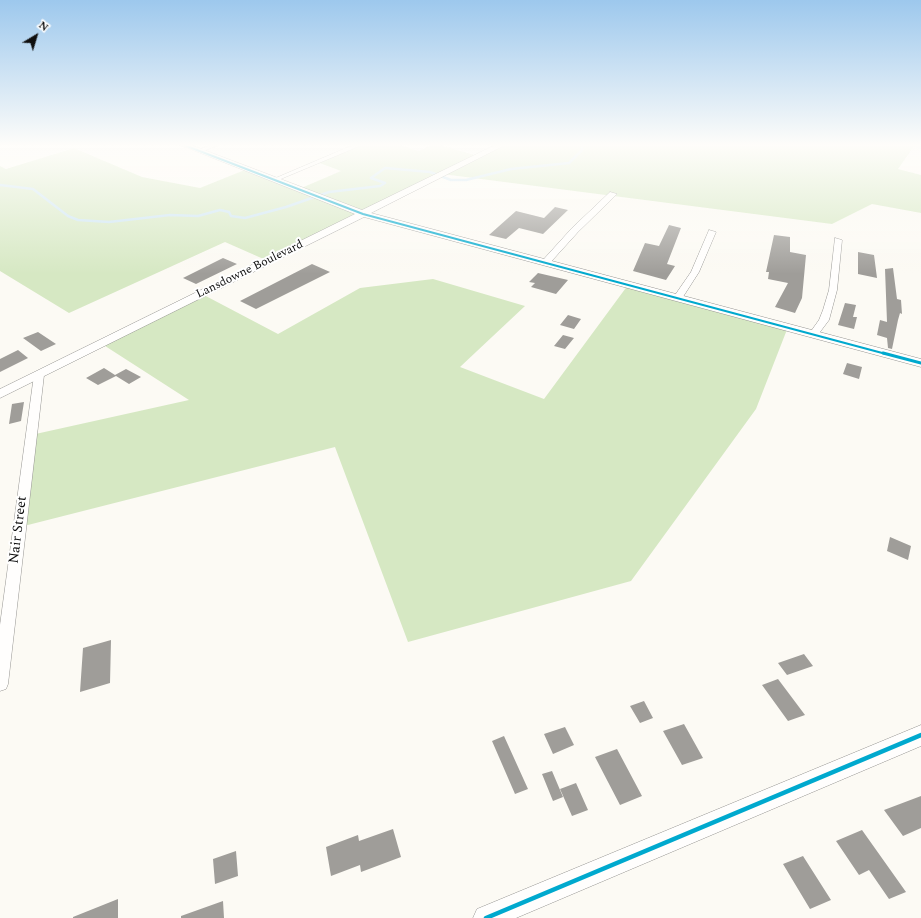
<!DOCTYPE html>
<style>
body{margin:0}
#map{position:relative;width:921px;height:918px;overflow:hidden;background:#fcfaf4;font-family:Spectral,serif}
canvas{display:block}
.north{position:absolute;left:16px;top:16px;width:40px;height:40px;-webkit-text-stroke:3px #fff;paint-order:stroke;rotate:38deg;font-size:11px;font-weight:700;line-height:16px;text-align:center;color:#0f0f0f}
.north::after{content:'';display:block;margin:auto;width:14px;height:18px;background:#0f0f0f;clip-path:polygon(50% 0,100% 100%,50% 72%,0 100%)}
</style>
<div id="map">
<canvas width="921" height="918"></canvas>
<div class="north">N</div>
</div>
<script>
const ctx = document.querySelector('canvas').getContext('2d');
ctx.lineJoin = 'round';
function fill(path, color) {
  ctx.fillStyle = color;
  ctx.fill(path, 'evenodd');
}
function shape(rows) {
  const path = new Path2D();
  for (const r of rows) {
    path.moveTo(r[0], r[1]);
    for (let i = 2; i < r.length; i += 2) path.lineTo(r[i], r[i + 1]);
  }
  return path;
}
function strokePath(path, color, width, dash) {
  ctx.strokeStyle = color;
  ctx.lineWidth = width;
  ctx.lineCap = dash ? 'butt' : 'round';
  ctx.setLineDash(dash || []);
  ctx.stroke(path);
}
function write(font, color, halo, rows, align = 'center') {
  ctx.font = font + ' Spectral,serif';
  ctx.lineWidth = 4;
  ctx.setLineDash([]);
  ctx.textBaseline = 'middle';
  ctx.strokeStyle = halo;
  ctx.fillStyle = color;
  for (const [text, x, y, turn = 0] of rows) {
    ctx.save();
    ctx.translate(x, y);
    ctx.rotate((+turn || 0) * Math.PI / 180);
    ctx.textAlign = isNaN(turn) ? turn : align;
    if (halo) ctx.strokeText(text, 0, 0);
    ctx.fillText(text, 0, 0);
    ctx.restore();
  }
}
fill(shape([
 [359,145,399,145,419,151,432,145,440,145,478,156,501,145,915,145,898,169,921,175,921,213,872,204,832,224,442,174,268,261,225,242,69,313,0,271,0,166,6,169,74,148,142,177,200,188,247,169,299,189,341,171,317,162],
 [433,279,525,306,460,367,544,399,628,285,788,327,756,409,631,581,408,642,335,447,20,527,31,435,189,400,102,344,202,294,278,334,360,288]
]), '#d6e8c3');
strokePath(shape([
 [913,145,921,148],
 [0,185,33,189,68,216,78,220,109,222,170,215,198,216,220,210,229,212,231,216,245,218,286,207,329,192,380,186,385,183,371,178,385,168,430,172,451,180,466,180,511,169,569,163,582,150,582,145]
]), '#cce5f4', 2.5);
fill(shape([
 [555,207,568,210,543,234,519,228,506,239,489,235,516,211,544,218],
 [669,225,681,228,667,264,675,266,666,280,633,271,645,243,659,246],
 [774,235,790,237,790,252,806,255,802,298,795,313,775,307,788,283,768,279,769,272,766,272],
 [858,252,874,255,877,278,858,274],
 [223,258,237,264,196,284,183,278],
 [312,264,330,272,256,309,240,301],
 [893,268,897,299,901,300,902,314,900,313,898,320,892,349,888,348,887,338,877,335,880,320,887,322,885,269],
 [538,273,568,280,556,294,531,287,535,283,529,282],
 [845,303,856,305,853,317,857,317,854,329,838,325],
 [568,315,581,319,574,329,560,325],
 [38,332,56,344,41,351,23,338],
 [563,335,574,338,565,349,554,346],
 [18,350,28,358,0,372,0,359],
 [847,363,862,367,859,379,843,374],
 [104,368,115,375,126,369,141,377,129,384,116,376,98,385,86,378],
 [24,402,21,421,9,424,12,404],
 [890,537,911,546,908,560,887,551],
 [111,640,110,683,80,692,83,648],
 [804,654,813,666,787,675,778,663],
 [778,679,805,715,788,721,762,685],
 [644,701,653,718,640,723,630,706],
 [684,724,703,758,682,765,663,731],
 [565,727,574,745,553,754,544,734],
 [504,736,528,789,515,794,492,741],
 [617,749,642,796,620,805,595,757],
 [552,771,563,797,553,801,542,774],
 [576,783,588,810,572,816,560,789],
 [921,796,921,828,903,836,884,810],
 [393,829,401,857,361,872,360,865,331,876,326,847,358,835,359,841],
 [862,830,906,892,889,899,869,870,859,875,836,841],
 [236,851,238,876,215,884,213,859],
 [803,856,831,900,810,909,783,864],
 [118,899,118,918,73,918,73,917],
 [223,901,224,918,181,918,181,916]
]), '#9f9d99');
const minor = shape([
 [210,145,219,145,201,152,196,151,210,145],
 [353,145,362,145,276,181,271,180,353,145],
 [610,192,617,194,578,232,549,264,543,264,543,260,572,228,610,192],
 [709,230,716,232,699,272,681,300,675,300,673,298,691,272,709,230],
 [835,238,842,240,837,290,829,320,817,336,814,337,809,334,819,320,823,310,829,290,835,238],
 [39,372,44,375,8,684,6,689,0,691,0,625,34,375,39,372]
]);
const tertiary = shape([
 [180,145,191,145,362,210,495,145,505,145,371,213,921,359,921,367,364,217,0,398,0,389,355,214,180,145],
 [921,725,921,746,516,918,473,918,477,909,921,725]
]);
strokePath(minor, '#969592', 1);
strokePath(tertiary, '#969592', 1);
fill(minor, '#fffefd');
fill(tertiary, '#fffefd');
strokePath(shape([
 [184,145,363,214,886,354]
]), '#00a9ce', 2);
strokePath(shape([
 [883,353,921,363]
]), '#00a9ce', 3);
strokePath(shape([
 [486,918,921,735]
]), '#00a9ce', 4.5);
const sky = ctx.createLinearGradient(0, 0, 0, 274);
sky.addColorStop(0, '#9dc8ed');
sky.addColorStop(0.53, '#fefdfa');
sky.addColorStop(1, '#fefdfa00');
ctx.fillStyle = sky;
ctx.fillRect(0, 0, 921, 274);
write('12px', '#0f0f0f', '#fff', [
 ["Lansdowne Boulevard",250,270,-26]
]);
write('14px', '#0f0f0f', '#fff', [
 ["Nair Street",19,530,-83]
]);
</script>
